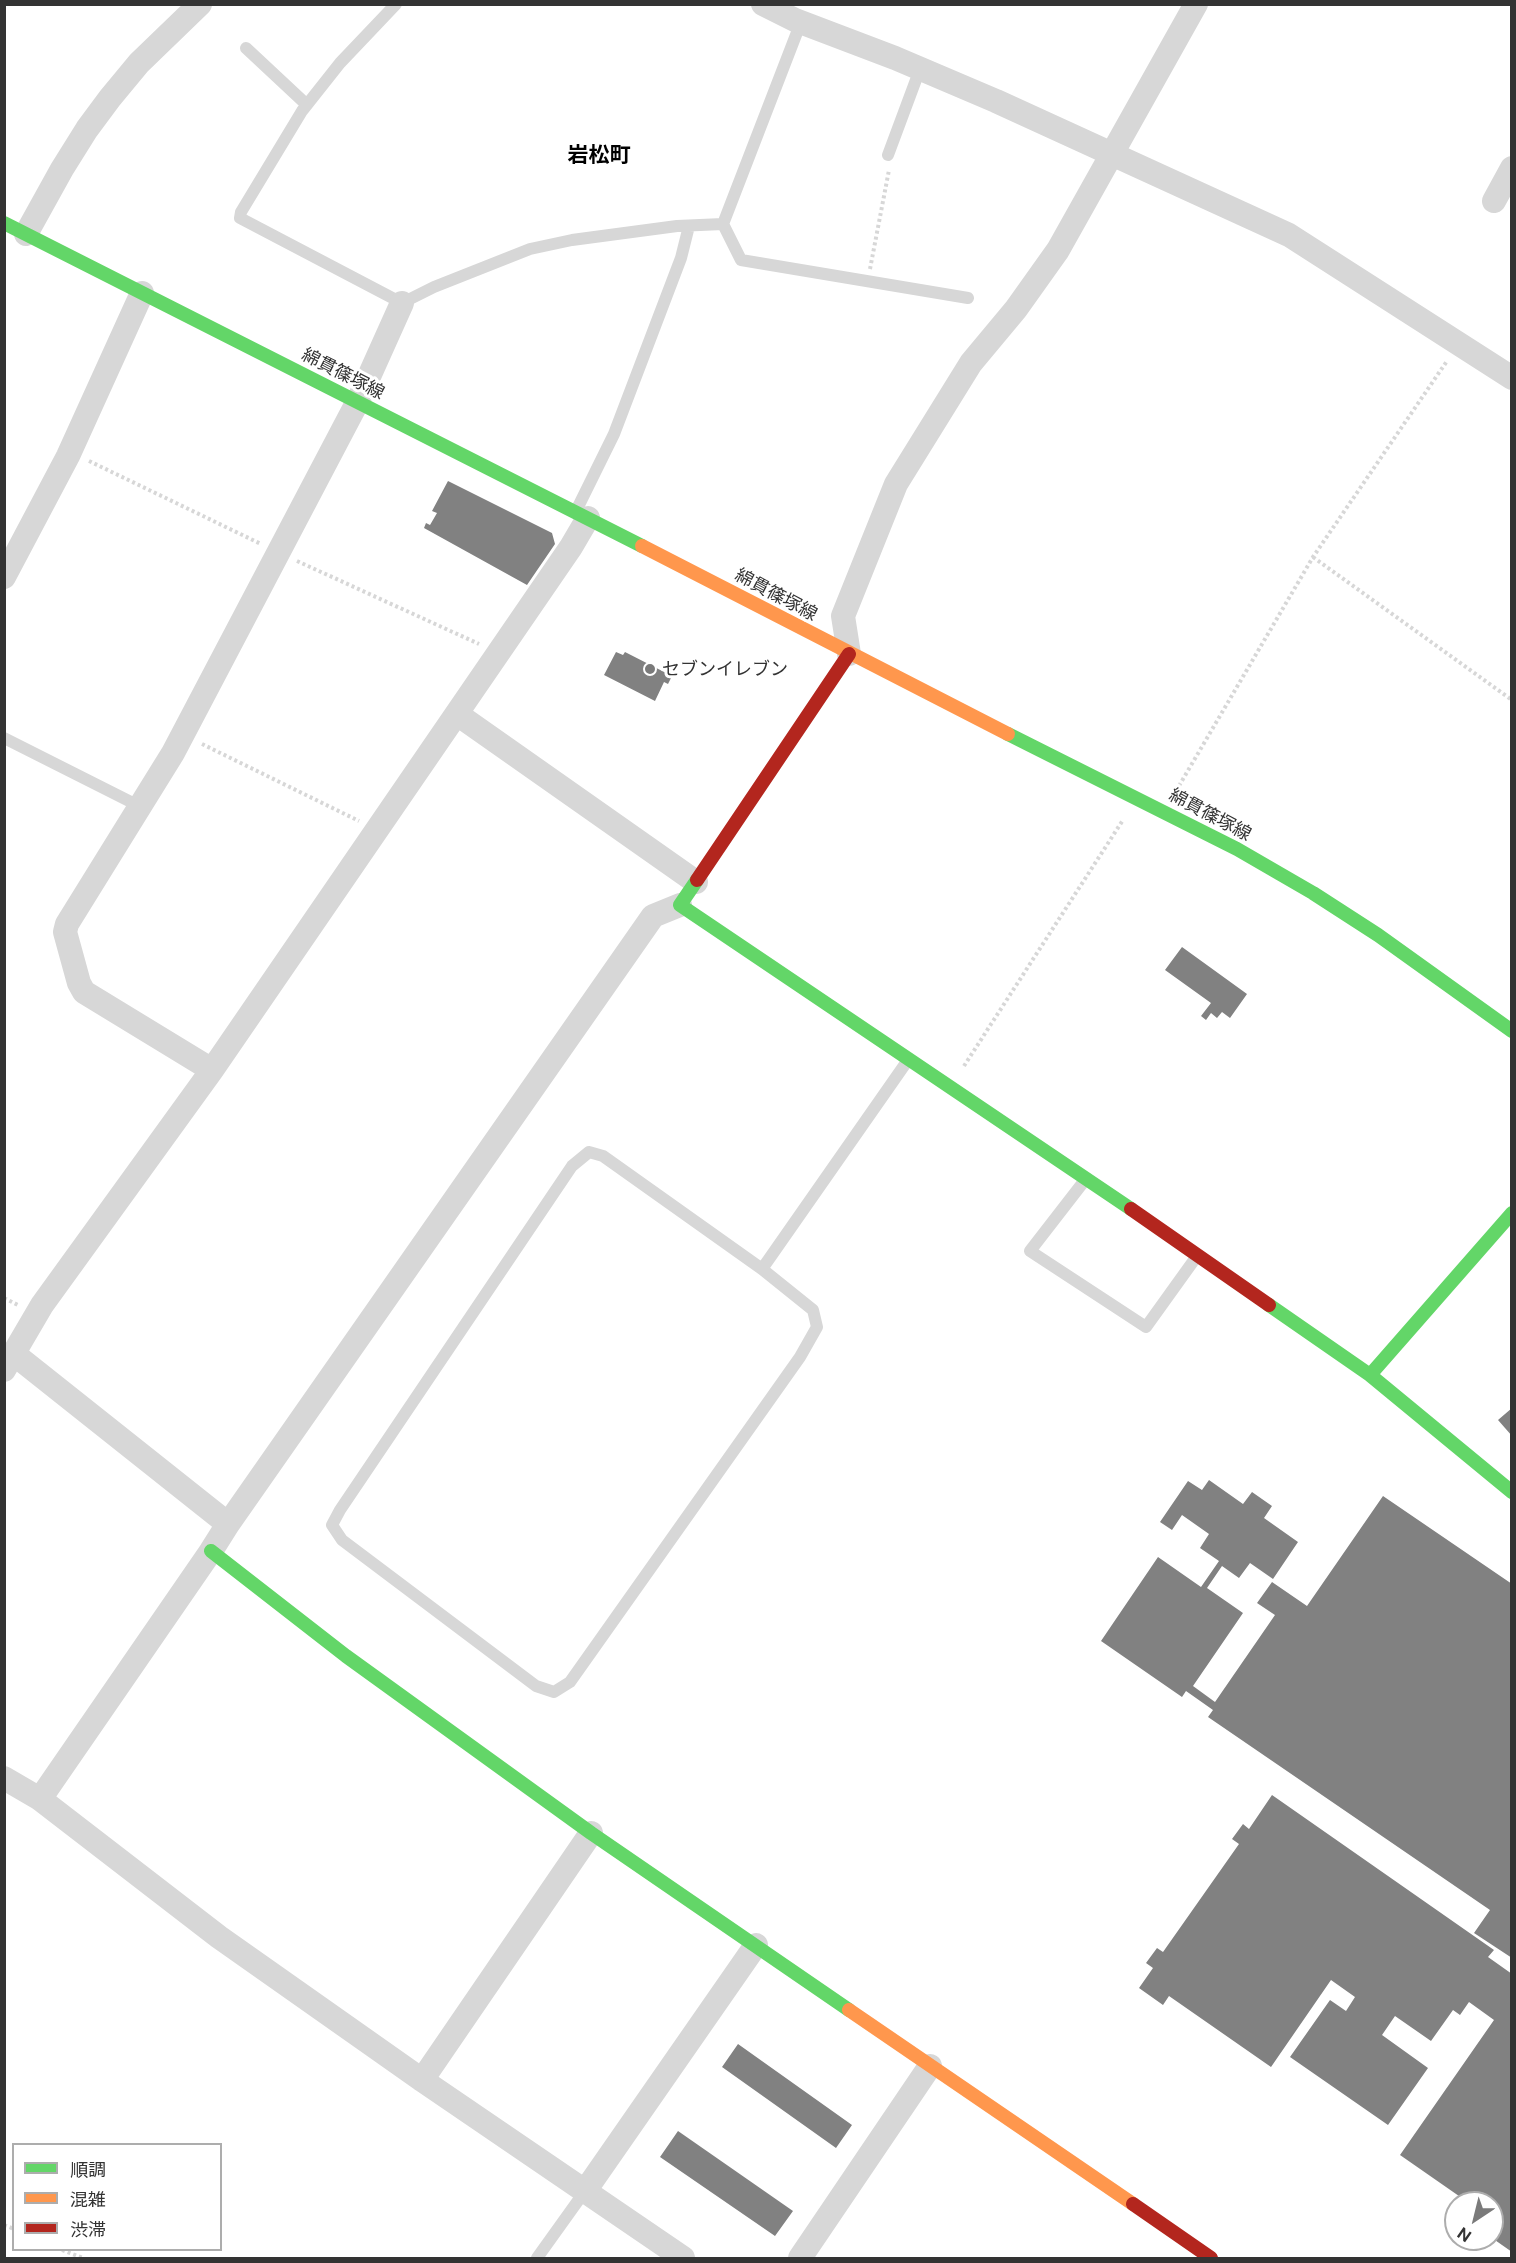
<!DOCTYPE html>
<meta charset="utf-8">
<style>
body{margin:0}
#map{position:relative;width:1516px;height:2263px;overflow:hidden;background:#fff;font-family:"Public Sans","Noto Sans JP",sans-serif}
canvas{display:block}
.frame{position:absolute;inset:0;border:6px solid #333;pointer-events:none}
.legend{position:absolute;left:12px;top:2143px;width:210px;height:108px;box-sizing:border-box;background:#fff;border:2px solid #adadad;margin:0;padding:8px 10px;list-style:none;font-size:18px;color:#333}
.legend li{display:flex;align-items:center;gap:12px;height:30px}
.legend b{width:30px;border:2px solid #adadad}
.north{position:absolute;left:1444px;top:2191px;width:60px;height:60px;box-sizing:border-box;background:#fff;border:2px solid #adadad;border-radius:50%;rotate:215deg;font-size:16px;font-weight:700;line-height:24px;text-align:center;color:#333}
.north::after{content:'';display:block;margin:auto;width:21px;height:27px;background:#7a7a7a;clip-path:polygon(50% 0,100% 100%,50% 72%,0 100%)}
</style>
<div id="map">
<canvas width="1516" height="2263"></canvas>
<div class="frame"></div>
<ul class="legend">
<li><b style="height:8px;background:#63d668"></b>順調</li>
<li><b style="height:8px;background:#ff974d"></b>混雑</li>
<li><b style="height:8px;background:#b3261e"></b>渋滞</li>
</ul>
<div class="north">N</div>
</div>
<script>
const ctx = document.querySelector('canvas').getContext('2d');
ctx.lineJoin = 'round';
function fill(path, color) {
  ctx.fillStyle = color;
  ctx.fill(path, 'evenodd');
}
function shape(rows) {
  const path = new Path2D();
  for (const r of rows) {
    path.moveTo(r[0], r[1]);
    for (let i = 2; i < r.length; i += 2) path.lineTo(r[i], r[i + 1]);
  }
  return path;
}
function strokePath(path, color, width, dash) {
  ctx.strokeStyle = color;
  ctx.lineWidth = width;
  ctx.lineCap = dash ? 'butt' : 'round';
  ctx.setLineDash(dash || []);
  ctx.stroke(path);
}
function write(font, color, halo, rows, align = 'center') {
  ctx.font = font + ' "Public Sans","Noto Sans JP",sans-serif';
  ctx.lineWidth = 6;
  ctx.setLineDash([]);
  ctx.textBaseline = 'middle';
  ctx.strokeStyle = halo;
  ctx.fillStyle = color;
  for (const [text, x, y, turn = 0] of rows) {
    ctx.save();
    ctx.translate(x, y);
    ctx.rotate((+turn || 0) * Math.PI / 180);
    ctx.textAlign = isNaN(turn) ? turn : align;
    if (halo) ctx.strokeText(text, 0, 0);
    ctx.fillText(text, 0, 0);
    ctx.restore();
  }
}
fill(shape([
 [448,481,552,533,555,544,527,585,424,528,426,523,430,525,437,513,432,511],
 [616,652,623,655,625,652,672,676,668,684,664,682,655,701,604,675],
 [1182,947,1247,994,1230,1018,1222,1012,1217,1018,1211,1013,1206,1020,1201,1016,1211,1003,1165,970],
 [1512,1408,1512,1436,1498,1420],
 [1209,1480,1243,1504,1252,1492,1272,1506,1264,1518,1298,1542,1273,1579,1250,1563,1239,1578,1222,1566,1207,1588,1243,1613,1193,1686,1215,1702,1275,1615,1257,1603,1272,1582,1307,1606,1383,1496,1512,1584,1512,1958,1474,1933,1490,1910,1208,1717,1213,1710,1186,1691,1182,1697,1101,1641,1158,1557,1201,1587,1219,1561,1200,1548,1209,1534,1182,1515,1172,1530,1160,1522,1188,1481,1202,1490],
 [1272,1795,1494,1950,1488,1957,1512,1974,1512,2252,1492,2238,1492,2232,1498,2223,1492,2219,1492,2203,1469,2203,1400,2155,1494,2020,1469,2002,1460,2015,1453,2010,1431,2041,1395,2016,1382,2035,1428,2068,1388,2125,1290,2057,1330,2000,1346,2011,1355,1997,1331,1980,1271,2067,1169,1996,1163,2005,1139,1988,1153,1968,1146,1963,1157,1948,1163,1952,1239,1844,1232,1839,1243,1824,1249,1829],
 [738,2044,852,2125,836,2148,722,2067],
 [678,2131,793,2211,775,2236,660,2157]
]), '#818181');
strokePath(shape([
 [870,269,889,170],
 [89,461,261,544],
 [1313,557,1512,700],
 [297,561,479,644],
 [202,744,359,821],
 [1176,791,1313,557,1447,361],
 [964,1066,1123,820],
 [4,1298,20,1306],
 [4,2225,14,2229],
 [62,2250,83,2258]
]), '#d7d7d7', 4, [3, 3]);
strokePath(shape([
 [396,4,340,63,302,111,241,212,240,218,402,303,434,287,530,249,572,240,677,226,723,224],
 [801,22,723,224,741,260,968,298],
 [246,48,307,105],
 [888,155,920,69],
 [576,511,614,434,681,258,689,226],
 [4,738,139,806],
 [589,1152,603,1156,762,1269,813,1310,817,1327,800,1357,570,1682,554,1692,536,1686,342,1540,332,1525,340,1510,572,1166,589,1152],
 [1085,1180,1030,1251,1146,1327,1197,1256],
 [762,1269,908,1060],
 [537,2258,585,2191]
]), '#d7d7d7', 12);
strokePath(shape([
 [763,4,795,20,895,58,996,101,1289,235,1512,378],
 [1494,201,1512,168],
 [26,234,62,169,87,129,110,98,139,63,200,4],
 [4,577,68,456,142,293],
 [849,654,843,616,896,484,971,363,1016,309,1058,250,1196,4],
 [457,714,696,882],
 [212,1070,84,992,79,983,65,932,67,924,173,753,358,401,402,303],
 [14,1354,228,1524],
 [4,1370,42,1305,212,1070,571,547,588,518],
 [4,1778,40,1799,219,1937,422,2080,683,2258],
 [40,1799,211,1551,228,1524,653,916,680,905],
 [422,2080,591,1833],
 [585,2191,756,1945],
 [800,2258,930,2066]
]), '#d7d7d7', 24);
strokePath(shape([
 [4,223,642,546],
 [1008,734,1237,849,1313,893,1378,935,1512,1031],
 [697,880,680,905,1131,1209],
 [1269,1305,1370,1375,1512,1492],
 [1370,1375,1512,1213],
 [211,1551,346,1656,591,1833,849,2010]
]), '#63d668', 14);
strokePath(shape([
 [642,546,1008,734],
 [849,2010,1133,2204]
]), '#ff974d', 14);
strokePath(shape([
 [697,880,849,654],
 [1131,1209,1269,1305],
 [1133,2204,1211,2258]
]), '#b3261e', 14);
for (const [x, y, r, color] of [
 [650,669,6,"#7a7a7a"]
]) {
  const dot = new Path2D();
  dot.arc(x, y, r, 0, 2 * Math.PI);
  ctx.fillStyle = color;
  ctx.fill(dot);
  strokePath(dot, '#fff', 2);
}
write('18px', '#333', '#fff', [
 ["綿貫篠塚線",343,374,27],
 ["綿貫篠塚線",776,595,28],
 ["綿貫篠塚線",1210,815,28]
]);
write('18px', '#333', '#fff', [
 ["セブンイレブン",662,669]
], 'left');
write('bold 21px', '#000', '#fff', [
 ["岩松町",599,156]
]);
</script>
